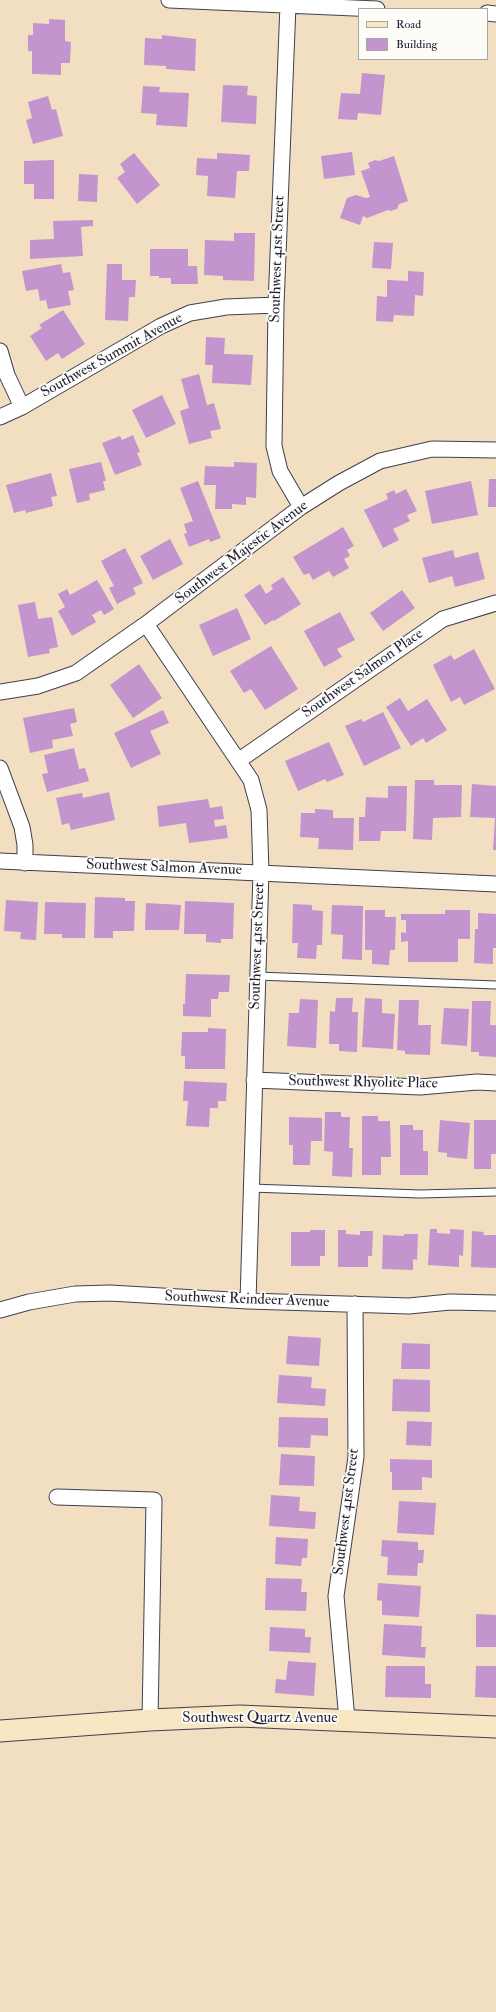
<!DOCTYPE html>
<style>
body{margin:0}
#map{position:relative;width:496px;height:2012px;overflow:hidden;background:#f2dfc1;font-family:"IM FELL Double Pica",serif}
canvas{display:block}
.legend{position:absolute;left:358px;top:8px;width:130px;height:52px;box-sizing:border-box;background:#fdfcf7;border:1px solid #a5a5ac;margin:0;padding:5px 7px;list-style:none;font-size:12px;color:#22223b}
.legend li{display:flex;align-items:center;gap:8px;height:20px}
.legend b{width:20px;border:1px solid #a5a5ac}
</style>
<div id="map">
<canvas width="496" height="2012"></canvas>
<ul class="legend">
<li><b style="height:5px;background:#f8e7c3"></b>Road</li>
<li><b style="height:11px;background:#c394cd"></b>Building</li>
</ul>
</div>
<script>
const ctx = document.querySelector('canvas').getContext('2d');
ctx.lineJoin = 'round';
function fill(path, color) {
  ctx.fillStyle = color;
  ctx.fill(path, 'evenodd');
}
function shape(rows) {
  const path = new Path2D();
  for (const r of rows) {
    path.moveTo(r[0], r[1]);
    for (let i = 2; i < r.length; i += 2) path.lineTo(r[i], r[i + 1]);
  }
  return path;
}
function strokePath(path, color, width, dash) {
  ctx.strokeStyle = color;
  ctx.lineWidth = width;
  ctx.lineCap = dash ? 'butt' : 'round';
  ctx.setLineDash(dash || []);
  ctx.stroke(path);
}
function write(font, color, halo, rows, align = 'center') {
  ctx.font = font + ' "IM FELL Double Pica",serif';
  ctx.lineWidth = 3.5;
  ctx.setLineDash([]);
  ctx.textBaseline = 'middle';
  ctx.strokeStyle = halo;
  ctx.fillStyle = color;
  for (const [text, x, y, turn = 0] of rows) {
    ctx.save();
    ctx.translate(x, y);
    ctx.rotate((+turn || 0) * Math.PI / 180);
    ctx.textAlign = isNaN(turn) ? turn : align;
    if (halo) ctx.strokeText(text, 0, 0);
    ctx.fillText(text, 0, 0);
    ctx.restore();
  }
}
fill(shape([
 [49,19,65,20,65,41,71,42,70,63,61,63,61,75,32,74,32,51,28,51,28,35,33,35,33,23,49,24],
 [162,35,196,39,195,71,166,69,166,66,144,65,145,38,162,39],
 [362,73,385,75,381,115,358,113,357,120,338,119,341,93,360,94],
 [223,85,248,86,247,95,257,96,256,124,221,122],
 [143,86,160,87,159,92,189,93,187,127,156,125,157,114,141,113],
 [48,96,52,110,56,109,63,136,33,144,26,120,32,118,28,102],
 [352,152,355,175,324,179,321,156],
 [134,153,160,185,137,204,117,178,125,172,120,164],
 [217,153,250,155,249,171,237,171,235,198,207,196,208,176,196,175,197,158,217,159],
 [394,156,408,201,399,204,397,209,390,211,388,210,367,218,363,216,360,225,340,218,347,198,356,195,366,198,370,197,361,171,370,168,368,163,375,160,379,161],
 [54,160,54,199,34,199,34,184,24,184,24,161],
 [79,174,98,175,97,202,78,201],
 [93,220,93,226,81,227,83,256,30,259,30,240,54,239,53,221],
 [234,233,255,233,254,281,223,280,223,276,204,275,205,240,234,241],
 [374,242,393,243,391,269,372,268],
 [150,249,188,249,188,266,197,266,198,284,171,284,171,278,159,278,159,276,150,276],
 [61,264,63,273,70,272,74,290,68,291,71,305,48,309,46,300,40,301,38,289,26,291,22,271],
 [107,264,122,264,122,280,136,280,135,297,129,297,128,321,105,320],
 [408,271,424,272,423,296,415,295,414,316,394,315,393,322,376,321,377,296,387,297,387,280,408,281],
 [63,310,85,344,62,359,58,353,46,361,30,336,42,328,39,325],
 [206,337,225,338,224,354,253,355,251,385,212,383,213,365,205,365],
 [199,374,207,405,214,403,221,429,210,431,212,438,189,444,180,411,189,408,181,379],
 [162,395,176,424,146,438,132,410],
 [133,435,140,452,137,453,142,465,115,475,102,443,120,436,122,440],
 [101,462,106,481,103,481,105,490,89,494,90,500,77,503,69,469],
 [234,462,257,463,256,498,246,497,246,505,232,504,232,509,215,509,216,485,204,485,205,466,234,467],
 [51,473,57,496,51,497,53,506,26,513,25,510,14,513,6,485],
 [489,479,496,479,496,507,488,507],
 [198,481,221,538,210,542,209,539,189,547,184,534,187,533,184,524,193,521,180,488],
 [471,481,478,515,432,524,425,491],
 [406,489,417,511,407,515,410,521,393,529,399,540,383,548,364,510,388,499,386,494,394,490,396,494],
 [343,527,354,546,347,550,350,556,344,559,349,568,333,577,329,571,313,580,309,573,304,575,293,557],
 [170,539,183,564,153,580,140,556],
 [125,548,143,583,133,588,136,594,117,604,109,588,114,586,101,561],
 [453,550,455,558,478,552,485,579,455,587,452,576,429,583,422,558],
 [283,577,301,604,274,621,273,620,265,625,244,595,260,584,266,594,273,589,271,585],
 [97,580,114,609,104,615,101,610,92,615,96,622,72,636,58,611,65,607,58,594,67,589,70,595],
 [402,590,415,608,383,631,370,613],
 [35,602,38,619,52,617,58,647,49,649,50,653,28,657,18,605],
 [237,608,251,639,213,656,199,625],
 [340,612,355,640,337,649,342,657,324,667,304,631],
 [271,646,298,689,265,710,251,689,244,693,230,671],
 [474,649,495,689,464,705,460,697,451,702,433,665,451,655,454,660],
 [139,664,162,698,133,718,110,685],
 [400,698,408,711,427,699,447,730,426,743,423,738,411,746,386,707],
 [74,708,77,722,70,724,73,736,52,740,53,748,30,753,23,718],
 [163,710,169,723,150,731,161,754,131,768,114,733],
 [383,712,401,748,364,766,345,726,361,719,363,722],
 [329,742,344,775,327,782,325,779,298,791,285,761],
 [74,748,79,769,85,768,89,781,47,792,42,774,48,773,44,755],
 [415,780,434,780,434,785,462,785,461,817,433,818,432,840,413,839],
 [472,784,496,786,496,850,493,850,495,818,470,817],
 [388,786,407,786,406,831,381,831,380,841,359,841,359,817,365,817,366,797,388,798],
 [109,792,115,820,71,830,69,823,62,825,56,798,82,793,83,798],
 [208,799,210,808,222,806,224,819,214,820,215,827,226,825,228,838,189,843,186,823,159,827,157,806],
 [315,809,333,810,333,818,354,818,353,850,318,849,319,838,300,837,301,813,315,813],
 [95,897,125,898,125,901,135,901,134,931,113,931,113,938,94,938],
 [6,900,38,902,36,940,20,939,21,932,4,931],
 [185,901,234,903,233,939,221,939,221,943,206,942,206,934,184,934],
 [45,902,86,903,85,938,62,938,62,934,44,934],
 [146,903,181,905,179,930,145,930],
 [293,904,312,905,312,910,323,911,322,945,317,945,316,959,297,958,298,943,292,943],
 [332,905,363,906,362,960,342,959,343,935,331,934],
 [365,910,385,910,385,917,396,917,395,950,390,950,389,965,372,964,372,950,365,950],
 [445,910,470,910,470,939,458,939,458,962,408,962,408,941,401,942,401,932,406,933,406,920,401,920,401,914,445,914],
 [478,913,496,914,496,948,493,948,493,964,474,963,475,929,478,929],
 [186,974,230,975,229,992,219,992,218,999,211,999,211,1017,183,1016,183,1004,185,1004],
 [336,998,353,998,352,1012,358,1012,357,1052,339,1051,339,1044,329,1044,330,1011,335,1012],
 [365,998,382,999,382,1013,395,1014,393,1049,362,1047],
 [300,999,318,1000,316,1048,287,1046,289,1013,299,1013],
 [399,1000,419,1000,418,1025,431,1025,430,1055,405,1054,405,1051,397,1050],
 [472,1001,491,1001,490,1025,496,1025,496,1057,479,1056,479,1052,471,1052],
 [444,1008,469,1009,467,1046,441,1044],
 [208,1028,226,1029,225,1069,185,1069,185,1056,181,1056,182,1032,208,1032],
 [184,1081,227,1083,226,1101,218,1101,218,1108,210,1108,209,1127,186,1126,188,1101,183,1101],
 [325,1112,341,1112,341,1117,350,1117,349,1148,353,1148,352,1177,332,1176,333,1152,324,1151],
 [362,1116,378,1116,378,1121,390,1121,391,1157,381,1157,381,1175,362,1175],
 [289,1117,322,1118,322,1141,311,1141,310,1165,293,1165,293,1145,289,1145],
 [440,1120,470,1123,467,1159,447,1157,447,1153,438,1152],
 [474,1120,496,1120,496,1154,491,1154,491,1169,474,1169],
 [400,1125,413,1125,413,1130,423,1130,423,1151,428,1151,428,1175,400,1175],
 [430,1229,437,1229,437,1233,450,1234,450,1229,464,1230,463,1256,459,1255,459,1267,428,1265],
 [310,1230,325,1230,325,1256,320,1256,320,1266,291,1266,291,1232,310,1232],
 [338,1230,346,1230,346,1234,360,1235,360,1231,373,1231,372,1256,368,1256,368,1267,338,1267],
 [472,1231,484,1232,483,1235,496,1235,496,1268,471,1267],
 [404,1234,418,1234,417,1260,413,1259,413,1270,382,1269,383,1235,404,1236],
 [288,1336,321,1338,319,1366,286,1364],
 [402,1343,430,1344,430,1369,401,1369],
 [279,1375,312,1377,311,1388,326,1389,325,1406,277,1403],
 [393,1379,430,1380,430,1412,392,1411],
 [279,1417,328,1418,328,1436,311,1435,310,1448,278,1447],
 [407,1421,432,1422,431,1446,406,1445],
 [281,1454,315,1456,314,1486,279,1485],
 [390,1459,432,1460,432,1478,422,1477,422,1490,392,1490,392,1472,390,1472],
 [271,1495,300,1497,299,1511,316,1512,315,1529,269,1526],
 [399,1501,436,1503,434,1535,397,1533],
 [276,1537,308,1539,307,1558,302,1558,301,1566,275,1564],
 [382,1540,418,1542,418,1550,424,1550,423,1563,418,1563,417,1576,387,1575,388,1557,381,1556],
 [266,1578,302,1579,301,1592,307,1592,306,1611,265,1610],
 [378,1583,421,1586,419,1617,382,1615,382,1601,377,1600],
 [476,1614,496,1615,496,1647,476,1647],
 [384,1624,422,1626,421,1647,426,1647,425,1658,382,1655],
 [270,1627,305,1629,305,1637,311,1637,310,1653,269,1651],
 [288,1661,316,1663,314,1696,275,1693,276,1679,286,1680],
 [386,1666,425,1666,425,1684,431,1684,431,1698,385,1697],
 [476,1666,496,1666,496,1698,475,1697]
]), '#c394cd');
const lane = shape([
 [257,976,496,985],
 [251,1188,420,1194,496,1192]
]);
const street = shape([
 [169,0,377,9],
 [288,5,276,305,274,446,280,471,301,507],
 [487,13,496,14],
 [0,351,7,375,22,407],
 [0,417,22,407,161,326,190,313,226,307,276,305],
 [146,624,251,780,259,810,261,872,248,1301],
 [0,692,38,686,76,673,146,624,301,507,339,483,380,461,432,449,496,450],
 [238,761,443,619,496,603],
 [0,768,22,827,25,845,25,863],
 [0,861,496,884],
 [254,1080,420,1087,477,1082,496,1083],
 [0,1310,29,1302,75,1294,110,1293,248,1301,409,1306,450,1302,496,1303],
 [57,1497,154,1500,150,1720],
 [347,1720,336,1596,356,1457,355,1304]
]);
const secondary = shape([
 [0,1731,150,1720,240,1716,496,1727]
]);
strokePath(lane, '#413e4f', 9);
strokePath(street, '#413e4f', 17);
strokePath(secondary, '#413e4f', 23);
strokePath(lane, '#fff', 7);
strokePath(street, '#fff', 15);
strokePath(secondary, '#f8e7c3', 21);
write('15px', '#22223b', '#fdfcf7', [
 ["Southwest 41st Street",278,259,-88],
 ["Southwest Summit Avenue",112,356,-29],
 ["Southwest Majestic Avenue",242,553,-37],
 ["Southwest Salmon Place",363,674,-35],
 ["Southwest Salmon Avenue",164,868,2],
 ["Southwest 41st Street",258,946,-88],
 ["Southwest Rhyolite Place",363,1083,1],
 ["Southwest Reindeer Avenue",247,1300,2],
 ["Southwest 41st Street",347,1512,-83],
 ["Southwest Quartz Avenue",260,1719]
]);
</script>
